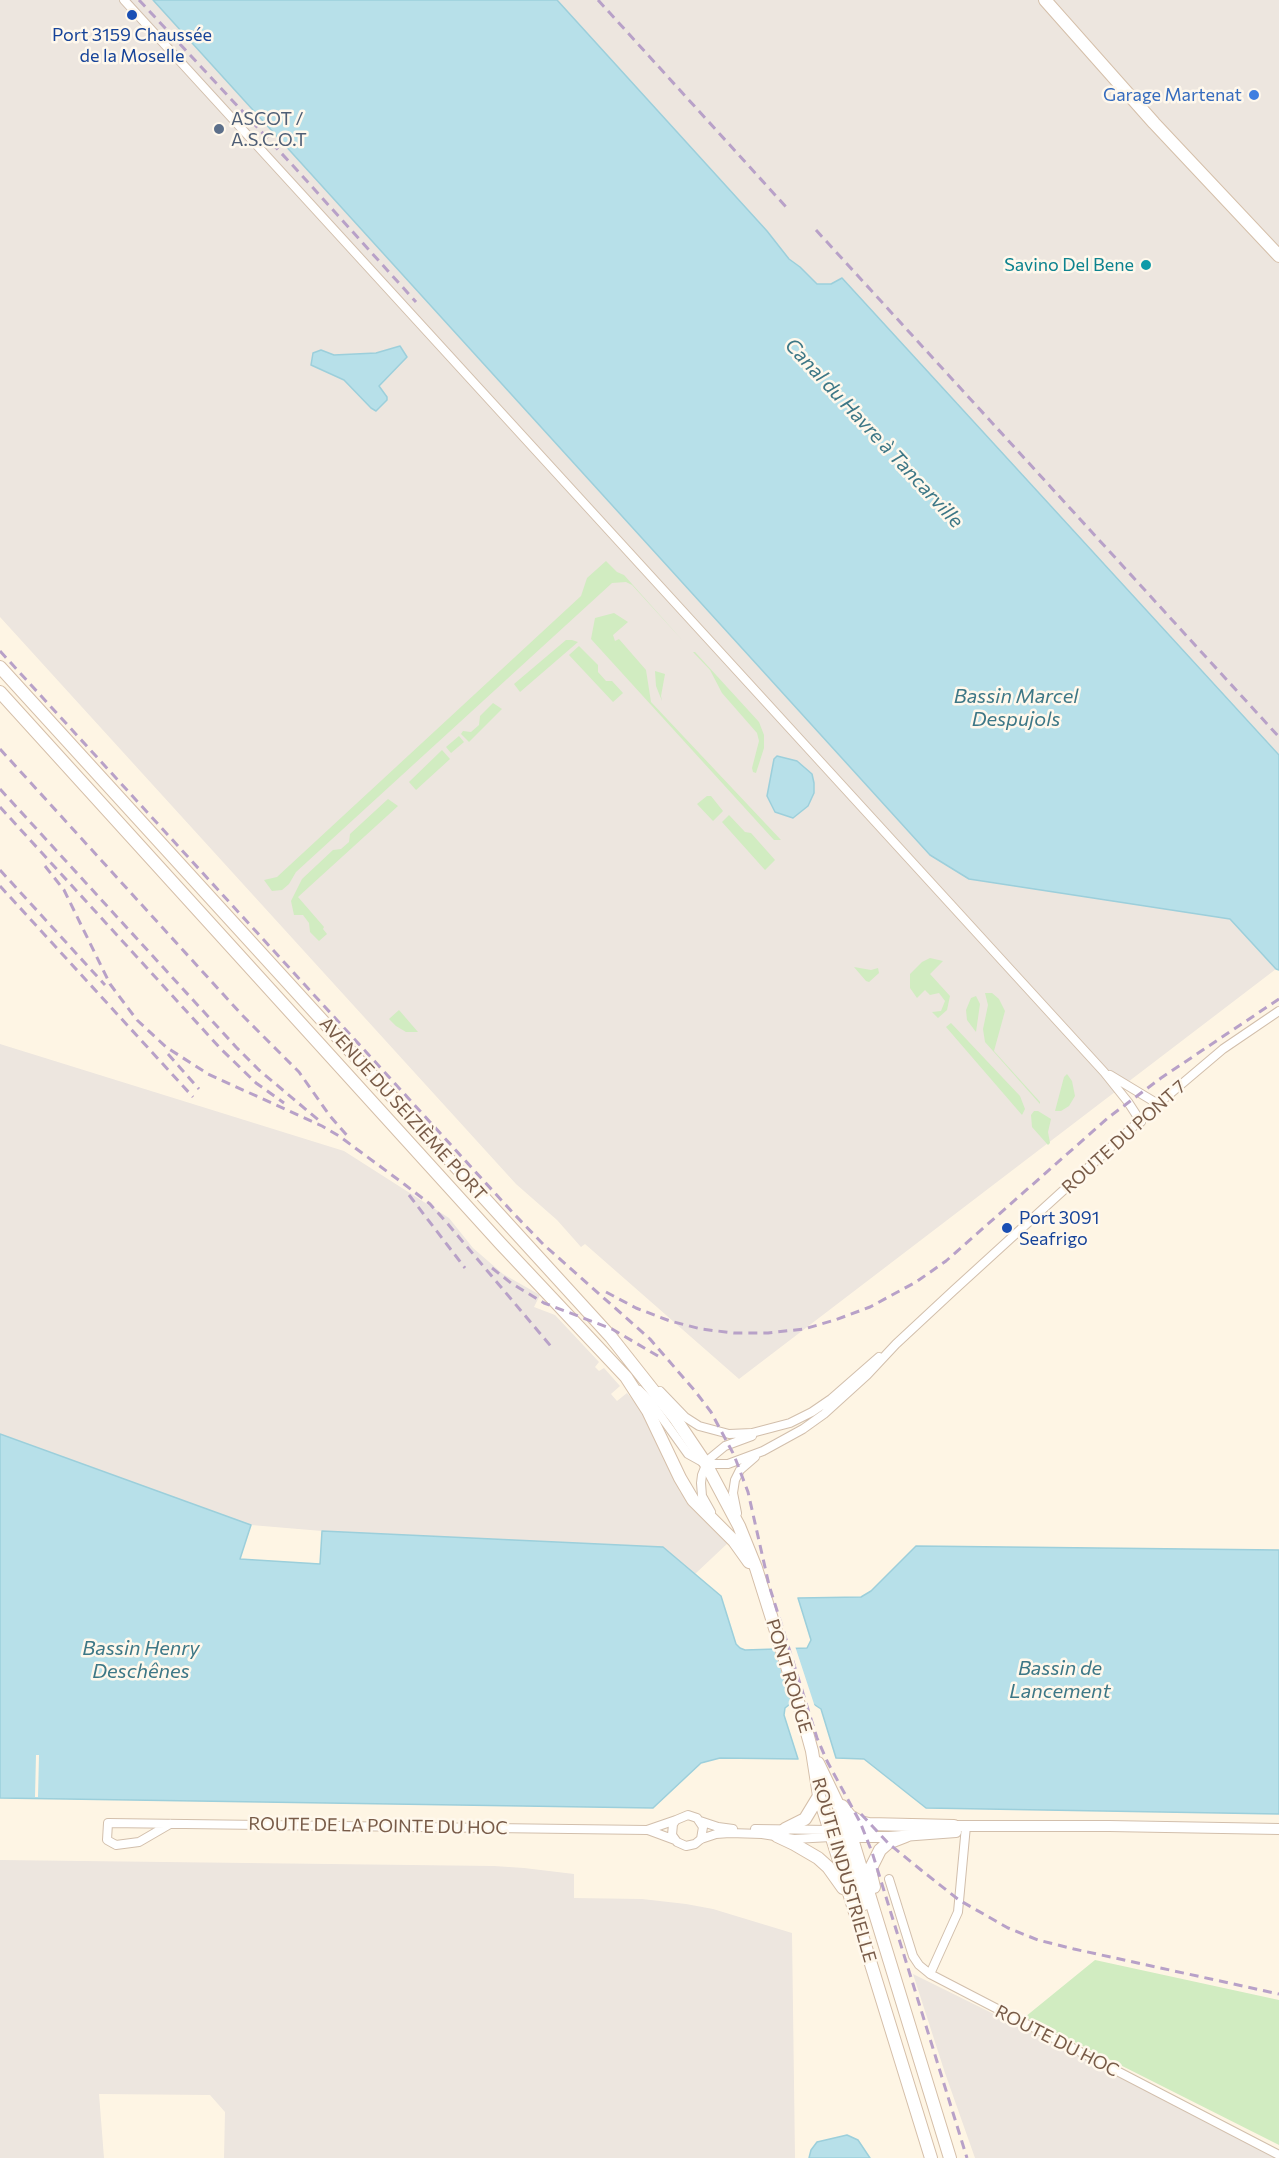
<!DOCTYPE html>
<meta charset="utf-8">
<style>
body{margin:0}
canvas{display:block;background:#fef5e4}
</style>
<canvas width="1279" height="2158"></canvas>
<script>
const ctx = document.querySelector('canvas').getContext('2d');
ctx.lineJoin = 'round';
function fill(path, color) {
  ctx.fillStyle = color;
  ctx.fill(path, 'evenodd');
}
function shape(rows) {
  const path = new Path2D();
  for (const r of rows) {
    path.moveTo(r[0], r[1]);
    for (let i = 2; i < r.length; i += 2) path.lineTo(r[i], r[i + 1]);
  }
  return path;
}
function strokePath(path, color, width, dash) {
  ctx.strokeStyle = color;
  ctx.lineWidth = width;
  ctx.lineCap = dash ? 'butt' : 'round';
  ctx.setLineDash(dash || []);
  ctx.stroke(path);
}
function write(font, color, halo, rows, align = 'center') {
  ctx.font = font + ' Commissioner,sans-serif';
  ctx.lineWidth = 5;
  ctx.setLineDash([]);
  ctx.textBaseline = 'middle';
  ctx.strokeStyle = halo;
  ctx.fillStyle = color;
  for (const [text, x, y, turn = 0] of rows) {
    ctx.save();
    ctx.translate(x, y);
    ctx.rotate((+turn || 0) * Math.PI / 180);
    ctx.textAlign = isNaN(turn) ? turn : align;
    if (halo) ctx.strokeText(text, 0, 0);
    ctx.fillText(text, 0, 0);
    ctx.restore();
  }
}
fill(shape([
 [0,0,153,0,930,855,969,879,1230,919,1276,969,739,1379,585,1244,581,1247,557,1220,516,1184,0,617],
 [557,0,1279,0,1279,755,842,278,831,284,816,284,799,267,789,259,767,231],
 [0,1044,344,1151,449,1218,473,1248,503,1274,540,1295,534,1307,555,1315,599,1362,595,1367,599,1371,604,1368,620,1386,611,1394,617,1401,627,1393,641,1410,680,1492,729,1542,695,1574,663,1547,322,1531,251,1525,0,1434],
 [0,1860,494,1866,524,1868,574,1874,574,1898,642,1899,686,1904,713,1909,792,1933,795,2158,224,2158,225,2112,210,2095,99,2094,104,2158,0,2158],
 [913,1974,1279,2155,1279,2158,975,2158,945,2073]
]), '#ede6df');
fill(shape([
 [606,561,617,572,624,575,683,641,632,585,626,582,612,583,296,872,289,884,282,890,272,891,264,880,277,877,581,596,587,578],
 [614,613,628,622,613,635,615,641,619,639,646,670,651,702,781,840,774,840,591,639,595,618],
 [566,640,572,640,578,642,520,692,514,684],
 [579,646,598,665,598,672,606,681,612,681,623,693,613,702,569,655],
 [693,652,695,652,759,722,764,735,764,748,756,773,753,772,752,768,759,741,757,733,722,693,710,670],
 [655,671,665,674,661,696,662,701,656,686],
 [493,703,502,709,469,742,461,734,463,731,471,732,479,725,480,716],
 [459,736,464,742,451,753,446,747],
 [442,750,450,759,416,790,409,782],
 [707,796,711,796,723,811,713,821,697,804],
 [388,799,398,806,298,897,324,927,323,929,327,934,319,941,310,932,309,923,303,915,294,915,291,901,302,879,333,850,341,849,349,842,350,834],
 [729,815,745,832,751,833,775,860,765,870,722,822],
 [930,958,943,961,930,974,950,996,947,1010,938,1018,932,1012,941,1011,945,1001,939,993,930,995,925,990,917,998,910,988,910,974,922,962],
 [854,967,871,970,878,968,879,973,869,982,866,981],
 [985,993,992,993,999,999,1005,1011,994,1051,1040,1102,1040,1104,985,1042,983,1029,988,1005],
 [976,996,980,1004,976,1032,967,1020,966,1010,971,998],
 [399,1010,418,1032,406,1032,396,1026,389,1019],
 [951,1023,1020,1096,1025,1109,1022,1115,946,1027],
 [1067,1074,1072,1081,1075,1096,1069,1106,1061,1111,1055,1111,1064,1077],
 [1034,1111,1038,1111,1051,1119,1048,1132,1050,1143,1048,1145,1032,1127,1031,1115],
 [1095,1960,1279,2000,1279,2145,1025,2017]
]), '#d1ecc1');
const water = shape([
 [153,0,557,0,767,231,789,259,800,267,817,284,831,284,842,278,1279,755,1279,970,1276,969,1230,919,969,879,930,855,153,0],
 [400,346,407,357,379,386,387,397,387,400,376,411,371,408,344,380,311,365,313,353,321,350,334,355,376,353,400,346],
 [777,756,797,761,812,774,814,783,814,793,808,806,793,818,775,812,767,796,774,759,777,756],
 [0,1434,251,1525,240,1559,320,1564,322,1531,663,1547,721,1596,736,1644,740,1648,745,1650,807,1648,811,1640,798,1598,861,1597,871,1591,916,1546,1279,1550,1279,1814,926,1808,864,1759,836,1758,821,1709,812,1703,790,1704,785,1708,784,1715,798,1759,720,1758,701,1763,653,1808,0,1798,0,1434],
 [847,2135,858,2140,870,2158,809,2158,811,2150,817,2142,847,2135]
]);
fill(water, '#b7e0e9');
strokePath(water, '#9ccfdb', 1.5);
fill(shape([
 [773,1646,795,1646,815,1707,793,1707],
 [36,1755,39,1755,38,1797,35,1797]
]), '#fef5e4');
const minor = shape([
 [124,0,1104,1072,1128,1102,1141,1122],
 [1110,1075,1158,1104],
 [639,1390,650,1401,688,1454,706,1464,728,1464,763,1451,803,1429,824,1414,867,1375,896,1344,953,1291,1158,1104,1223,1049,1279,1011],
 [660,1391,685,1417,699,1426,729,1434,752,1433,790,1423,812,1412,831,1399,879,1357],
 [711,1512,702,1496,701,1483,702,1475,708,1460,725,1446,752,1436],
 [737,1513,733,1493,735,1480,740,1470,755,1457],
 [700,1821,718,1827,733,1829],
 [170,1824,139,1842,116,1845,107,1840,108,1823,647,1830,676,1820],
 [755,1829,829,1830],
 [648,1830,675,1840],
 [701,1839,703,1827,697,1818,688,1815,676,1820,673,1824,672,1835,677,1842,686,1846,695,1844,701,1839,716,1834,730,1833,762,1834,794,1839,831,1837],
 [889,1879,913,1956,919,1965,930,1974,1279,2155],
 [930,1974,958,1912,966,1826]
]);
const tertiary = shape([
 [946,1826,1109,1826,1279,1829],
 [829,1830,874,1827],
 [846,1837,889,1837,956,1832]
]);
const secondary = shape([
 [1045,0,1154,123,1279,256],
 [0,667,611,1337,675,1418,706,1464,739,1526,756,1568,801,1711,812,1751,819,1796,931,2158],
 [0,692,500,1243,626,1377,648,1411,680,1478,693,1500,734,1541,749,1562],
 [818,1763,842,1813,853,1842,950,2158],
 [842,1806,850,1816,860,1822,869,1824,954,1826],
 [785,1829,805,1819,819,1796],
 [835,1834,847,1855,864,1904],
 [777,1836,794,1844,818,1858,828,1867,843,1888],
 [874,1887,870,1870,880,1850,888,1843,906,1836]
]);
strokePath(minor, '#d2bfac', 10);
strokePath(tertiary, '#d2bfac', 12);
strokePath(secondary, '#d5bfa9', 14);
strokePath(minor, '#fff', 8);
strokePath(tertiary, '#fff', 10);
strokePath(secondary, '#fff', 12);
strokePath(shape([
 [139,0,296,169,416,302],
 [598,0,787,208],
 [816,230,1279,737],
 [0,651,514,1214,544,1245,650,1339,695,1391,711,1412,734,1455,748,1492,769,1585,817,1738,827,1761,860,1822,872,1852,967,2158],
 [0,749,242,1015,299,1072,330,1116,350,1139],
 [0,789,236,1047,259,1070,322,1123],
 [0,807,220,1048,256,1083,284,1103],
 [45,866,64,890,110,984,137,1020,166,1047,208,1074,322,1126,339,1136,404,1184,430,1204,447,1223,554,1350],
 [0,870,105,985],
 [0,886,193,1097],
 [168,1054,199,1089],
 [409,1195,465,1268],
 [492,1268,511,1283,544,1303,612,1329,658,1356],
 [606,1292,636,1308,670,1321,701,1329,734,1333,768,1333,804,1329,835,1320,870,1307,916,1282,946,1261,1109,1117,1161,1078,1279,999],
 [861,1814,888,1843,921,1870,959,1900,1008,1928,1038,1940,1074,1949,1279,1994]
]), '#b8a1c8', 3, [9, 6]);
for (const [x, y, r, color] of [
 [132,15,6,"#1a4fb4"],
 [1254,95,6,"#3f7fe0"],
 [219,129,6,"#5c6f8a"],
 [1146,265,6,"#0f9aa8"],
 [1007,1228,6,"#1a4fb4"]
]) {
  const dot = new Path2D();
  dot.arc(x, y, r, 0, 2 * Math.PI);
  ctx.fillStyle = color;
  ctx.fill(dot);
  strokePath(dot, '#fff8ec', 2);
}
write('18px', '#164399', '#fff8ec', [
 ["Port 3159 Chaussée",132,35],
 ["de la Moselle",132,56],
 ["Port 3091",1019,1218,"left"],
 ["Seafrigo",1019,1239,"left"]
]);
write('18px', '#366cbe', '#fff8ec', [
 ["Garage Martenat",1242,95]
], 'right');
write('18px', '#4e5e75', '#fff8ec', [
 ["ASCOT /",231,119],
 ["A.S.C.O.T",231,140]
], 'left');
write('18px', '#0d838f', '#fff8ec', [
 ["Savino Del Bene",1134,265]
], 'right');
write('18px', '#785b48', '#fff8ec', [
 ["AVENUE DU SEIZIÈME PORT",403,1109,48],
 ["ROUTE DU PONT 7",1124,1137,-42],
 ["PONT ROUGE",789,1676,73],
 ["ROUTE DE LA POINTE DU HOC",378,1826,1],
 ["ROUTE INDUSTRIELLE",844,1870,74],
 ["ROUTE DU HOC",1057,2041,27]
]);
write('italic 20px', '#3d7786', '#fff8ec', [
 ["Canal du Havre à Tancarville",874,433,47],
 ["Bassin Marcel",1016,696],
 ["Despujols",1016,719],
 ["Bassin Henry",141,1648],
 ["Deschênes",141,1671],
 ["Bassin de",1060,1668],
 ["Lancement",1060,1691]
]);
</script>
